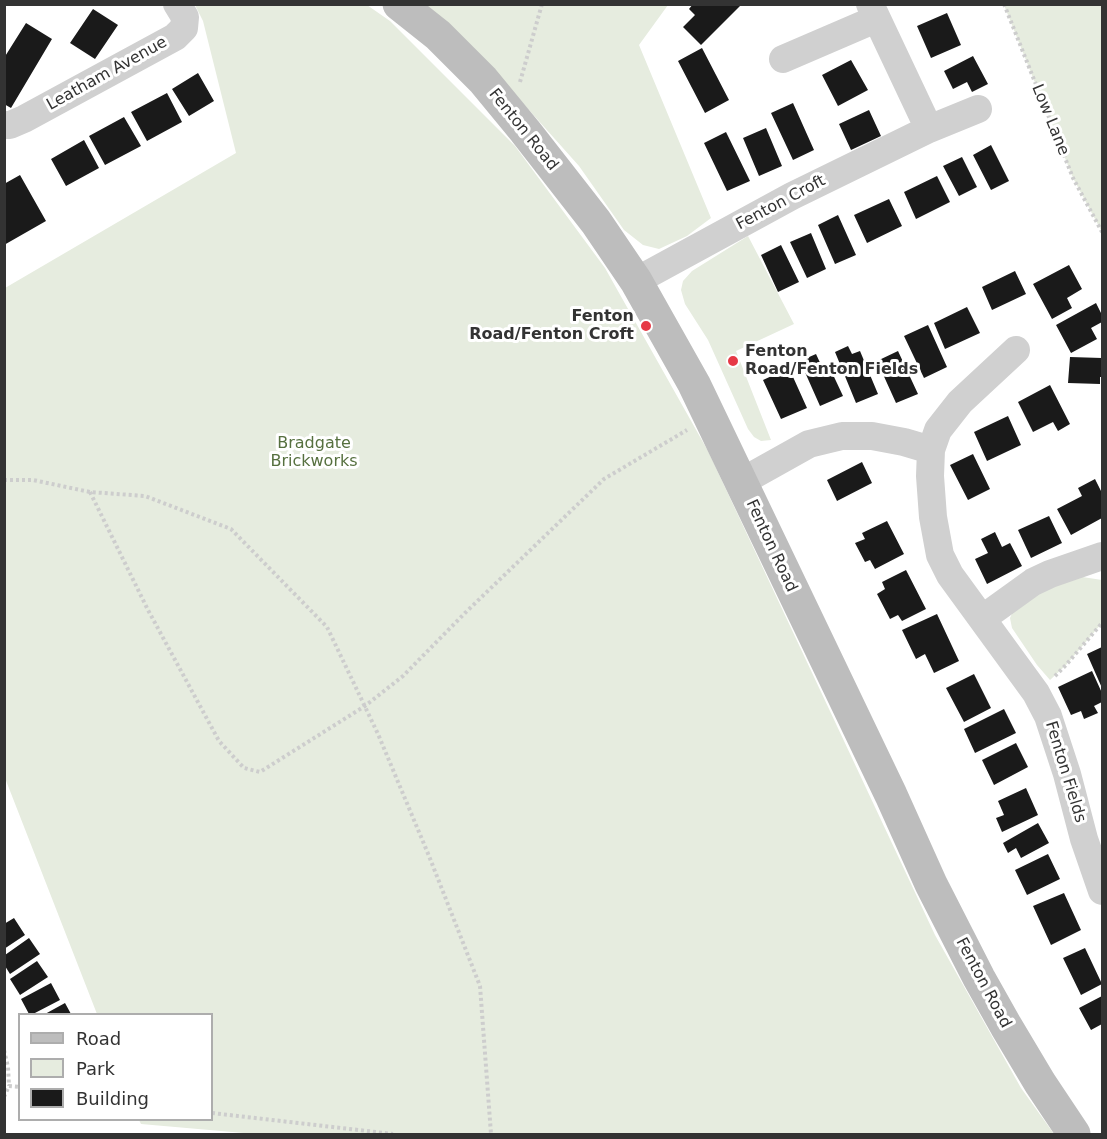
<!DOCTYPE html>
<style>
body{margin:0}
#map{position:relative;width:1107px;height:1139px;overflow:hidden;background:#fff;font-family:"DejaVu Sans",sans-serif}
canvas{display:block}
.frame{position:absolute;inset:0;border:6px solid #333;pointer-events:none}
.legend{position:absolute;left:18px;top:1013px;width:195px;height:108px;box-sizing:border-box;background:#fff;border:2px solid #adadad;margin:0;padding:8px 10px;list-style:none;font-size:18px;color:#333}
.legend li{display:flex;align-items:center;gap:12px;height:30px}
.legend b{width:30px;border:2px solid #adadad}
</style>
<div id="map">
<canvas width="1107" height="1139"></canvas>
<div class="frame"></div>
<ul class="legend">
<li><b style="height:8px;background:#bdbdbd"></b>Road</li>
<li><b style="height:16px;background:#e6ecdf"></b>Park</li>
<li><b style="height:16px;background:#1a1a1a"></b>Building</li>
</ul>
</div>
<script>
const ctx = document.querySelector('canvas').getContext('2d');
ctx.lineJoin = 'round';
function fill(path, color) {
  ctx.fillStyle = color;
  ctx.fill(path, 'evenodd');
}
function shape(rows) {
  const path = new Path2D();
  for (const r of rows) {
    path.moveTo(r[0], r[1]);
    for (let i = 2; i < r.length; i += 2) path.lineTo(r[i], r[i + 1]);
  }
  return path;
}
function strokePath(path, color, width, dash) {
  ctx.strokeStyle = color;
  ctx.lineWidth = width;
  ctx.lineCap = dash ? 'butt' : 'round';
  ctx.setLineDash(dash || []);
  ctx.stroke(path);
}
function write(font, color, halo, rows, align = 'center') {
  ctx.font = font + ' "DejaVu Sans",sans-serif';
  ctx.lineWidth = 6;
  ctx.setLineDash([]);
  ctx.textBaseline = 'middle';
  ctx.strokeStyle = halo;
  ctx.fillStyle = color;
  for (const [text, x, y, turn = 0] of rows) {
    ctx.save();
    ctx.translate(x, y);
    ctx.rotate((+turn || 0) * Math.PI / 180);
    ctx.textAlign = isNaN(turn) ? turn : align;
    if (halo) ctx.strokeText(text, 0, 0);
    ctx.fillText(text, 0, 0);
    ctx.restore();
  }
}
fill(shape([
 [195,5,367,5,390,21,515,146,605,268,708,451,935,935,1021,1088,1054,1134,255,1134,141,1124,139,1120,212,1120,212,1014,97,1014,5,778,5,288,236,153,203,21],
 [421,5,668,5,639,45,711,218,687,236,659,249,643,245,624,230,579,166,504,82],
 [1004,5,1102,5,1102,232,1073,178],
 [748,236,794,324,736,351,771,440,761,441,754,437,748,429,708,340,685,304,681,290,683,281,692,271],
 [1076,576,1102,580,1102,623,1066,665,1050,680,1037,665,1012,628,1010,618,1014,609,1050,585]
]), '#e6ecdf');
fill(shape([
 [693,4,742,4,701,45,683,27,695,15,689,9],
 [93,9,118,25,95,59,70,43],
 [947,13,961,45,931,58,917,26],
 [26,23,52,39,11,108,4,104,4,58],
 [702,48,729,100,705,113,678,61],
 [973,56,988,84,972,92,967,82,953,89,944,71],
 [851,60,868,90,838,106,822,75],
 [198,73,214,101,189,116,172,89],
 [167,93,182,122,147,141,131,112],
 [793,103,814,150,793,160,771,113],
 [869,110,881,136,851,150,839,124],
 [124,117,141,146,105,165,89,136],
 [766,128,782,166,759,176,743,138],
 [726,132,750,181,727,191,704,143],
 [84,140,99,168,66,186,51,159],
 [991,145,1009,181,991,190,973,155],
 [962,157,977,187,959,196,943,166],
 [20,175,46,221,4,245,4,184],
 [937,176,950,202,916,219,904,192],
 [889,199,902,226,867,243,854,215],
 [838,215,856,255,835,264,818,225],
 [811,233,826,269,807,278,790,242],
 [781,245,799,282,778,292,761,255],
 [1069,265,1082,289,1067,298,1072,308,1052,319,1033,284],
 [1015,271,1026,294,992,310,982,287],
 [1096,303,1102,315,1102,322,1091,328,1097,339,1071,353,1056,325],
 [967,307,980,333,945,349,934,323],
 [928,325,947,367,924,378,904,336],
 [848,346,852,354,860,351,878,394,856,403,835,352],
 [898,351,918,394,896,403,877,361],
 [816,354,822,367,828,364,843,396,820,406,800,361],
 [1070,357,1102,358,1102,377,1100,377,1100,384,1068,383],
 [789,368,807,408,781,419,763,380],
 [1050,385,1070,424,1058,431,1053,422,1033,432,1018,402],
 [1008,416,1021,445,987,461,974,432],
 [973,454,990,489,968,500,950,465],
 [862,462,872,483,837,501,827,480],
 [1095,479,1102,493,1102,518,1071,535,1057,509,1082,496,1078,488],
 [1049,516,1062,543,1031,558,1018,530],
 [887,521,904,554,875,569,870,560,865,562,855,543,865,539,862,533],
 [995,532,1002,547,1010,543,1022,566,987,584,975,559,988,553,981,539],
 [906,570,926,609,902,621,898,615,890,619,877,594,885,589,882,582],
 [937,614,959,661,934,673,925,654,916,659,902,630],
 [1102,647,1102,688,1087,654],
 [1092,671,1102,693,1102,702,1094,706,1098,713,1084,719,1081,711,1071,715,1058,687],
 [974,674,991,708,964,722,946,688],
 [1004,709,1016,733,975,753,964,729],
 [1016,743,1028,767,994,785,982,760],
 [1026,788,1038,815,1002,832,996,818,1004,815,998,801],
 [1038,823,1049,843,1021,858,1016,848,1008,853,1003,843],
 [1048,854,1060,879,1027,895,1015,870],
 [1064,893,1081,930,1051,945,1033,906],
 [14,918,25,935,4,949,4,924],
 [29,938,40,954,10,974,5,966,5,955],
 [1085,948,1102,984,1081,995,1063,958],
 [37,961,48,977,20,995,10,979],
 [51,983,60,1000,33,1014,29,1014,21,999],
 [1102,996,1102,1024,1091,1030,1079,1008],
 [65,1003,71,1014,45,1014]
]), '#1a1a1a');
strokePath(shape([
 [1004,4,1073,178,1102,232],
 [520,82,542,4],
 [4,480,33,480,90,492,145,496,231,529,327,627,378,734,429,856,480,986,491,1134],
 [90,492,148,610,219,741,244,768,260,772,365,706,403,676,465,613,604,479,687,430],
 [1055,676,1066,665,1102,623],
 [4,1050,8,1067,9,1086],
 [4,1097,9,1086,20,1087],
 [212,1113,393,1134]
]), '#cdcdcd', 4, [3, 3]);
strokePath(shape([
 [870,4,929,129],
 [783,59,876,19],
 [4,125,10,125,24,119,175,37,184,28,185,17,177,4],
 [636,281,792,196,929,129,978,109],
 [1016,350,960,402,938,430,931,450,930,476,933,517,940,555,950,575,1036,693,1048,716,1067,774,1084,839,1102,891],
 [741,482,809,444,842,436,872,436,904,442,931,450],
 [983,618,1033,582,1050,574,1102,556]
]), '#d0d0d0', 28);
strokePath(shape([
 [399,4,438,35,483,80,525,131,596,222,636,281,694,384,891,795,931,884,979,978,1006,1026,1040,1083,1074,1134]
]), '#bdbdbd', 33);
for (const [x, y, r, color] of [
 [646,326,6,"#e63946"],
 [733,361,6,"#e63946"]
]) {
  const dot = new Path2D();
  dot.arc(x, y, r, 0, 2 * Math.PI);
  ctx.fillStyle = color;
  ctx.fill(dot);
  strokePath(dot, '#fff', 2);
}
write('16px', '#333', '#fff', [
 ["Leatham Avenue",107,74,-29],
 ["Low Lane",1050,120,68],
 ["Fenton Road",523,130,51],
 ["Fenton Croft",781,203,-28],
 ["Fenton Road",771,546,65],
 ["Fenton Fields",1065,772,73],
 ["Fenton Road",983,983,62]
]);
write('bold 16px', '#333', '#fff', [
 ["Fenton",634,317],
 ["Road/Fenton Croft",634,335],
 ["Fenton",745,352,"left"],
 ["Road/Fenton Fields",745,370,"left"]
], 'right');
write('16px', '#56703f', '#fff', [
 ["Bradgate",314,444],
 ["Brickworks",314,462]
]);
</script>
